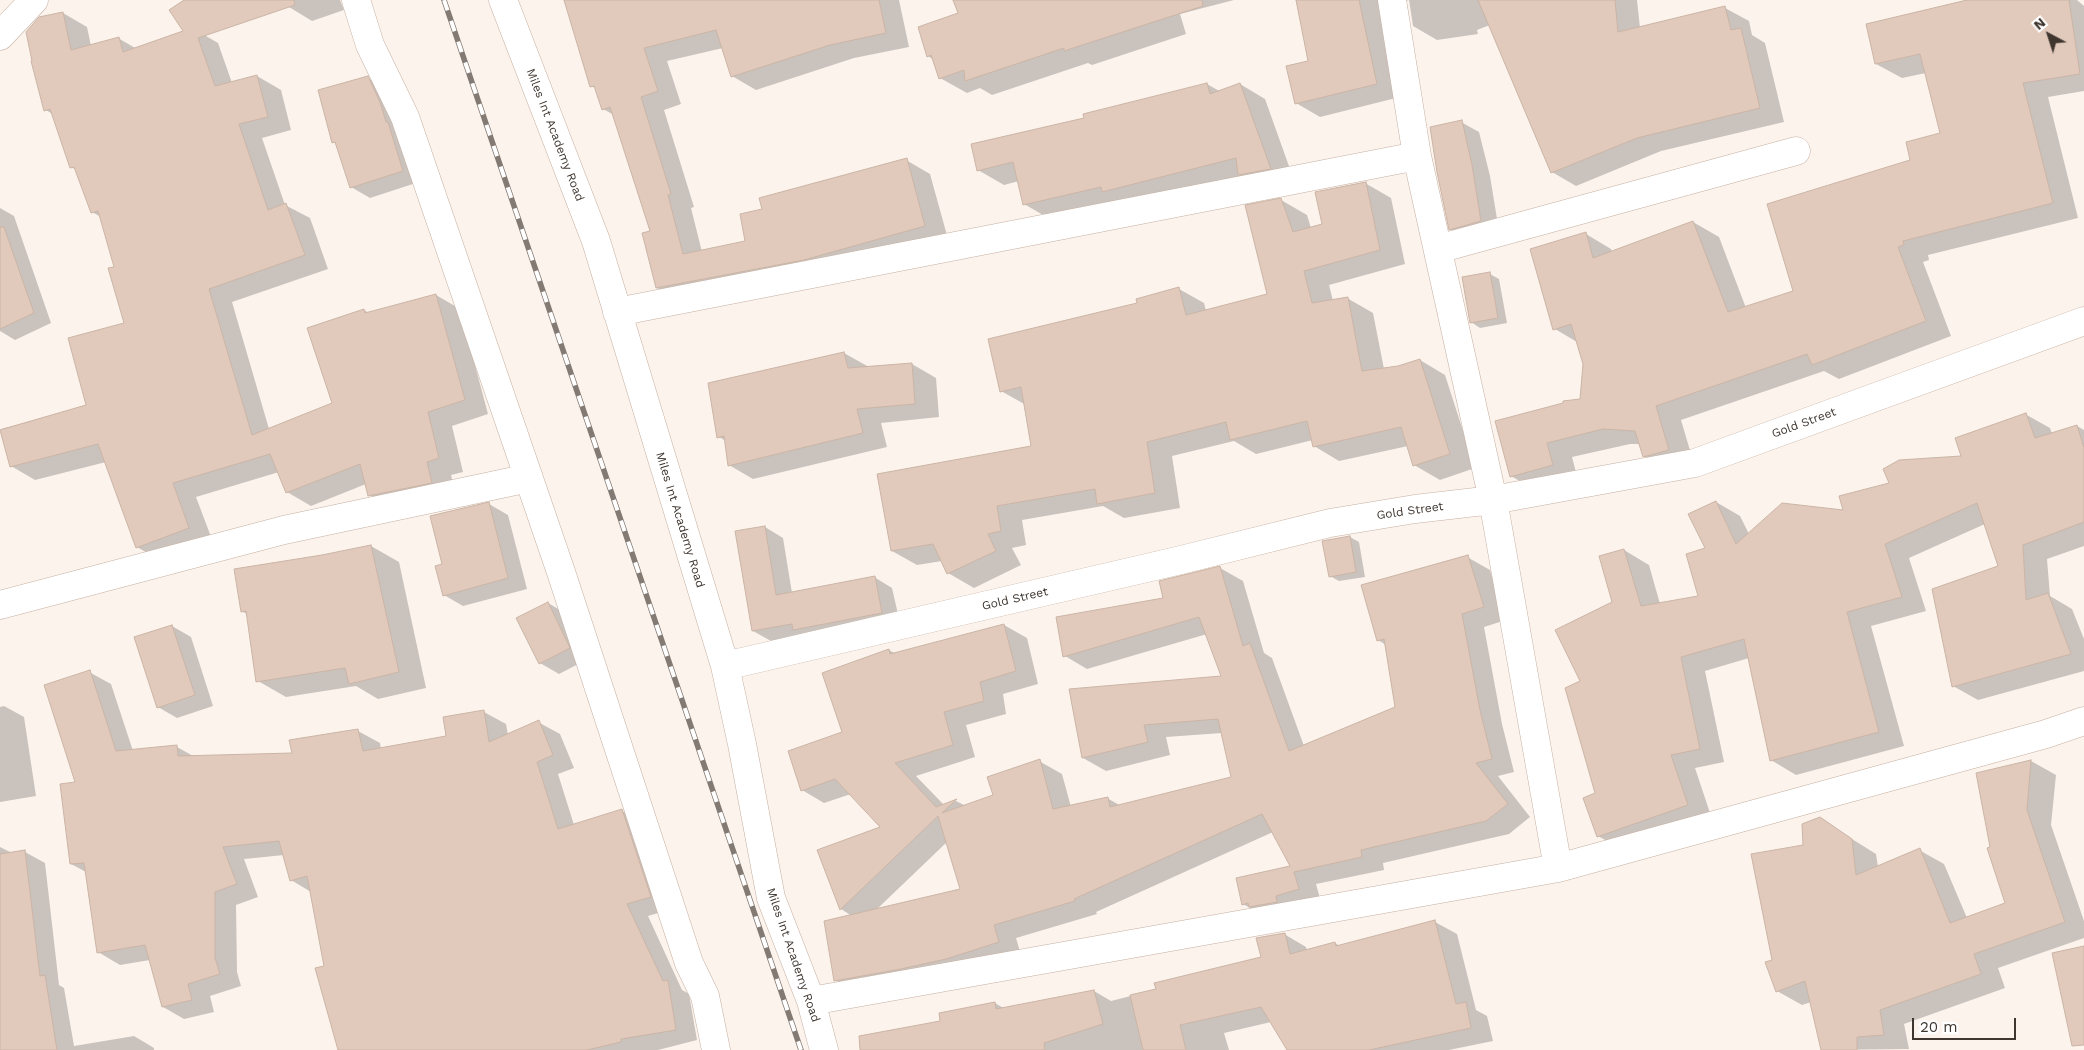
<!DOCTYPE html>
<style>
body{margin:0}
#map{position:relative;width:2084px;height:1050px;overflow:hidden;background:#fcf3ed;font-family:"Work Sans",sans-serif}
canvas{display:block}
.north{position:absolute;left:2024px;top:10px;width:50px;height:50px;-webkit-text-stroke:4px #fff;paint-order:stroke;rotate:320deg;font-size:14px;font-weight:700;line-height:20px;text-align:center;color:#3f3630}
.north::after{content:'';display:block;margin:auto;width:18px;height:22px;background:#3f3630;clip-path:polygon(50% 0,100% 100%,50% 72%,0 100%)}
.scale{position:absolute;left:1912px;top:1018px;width:104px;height:22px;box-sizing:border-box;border:2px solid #3f3630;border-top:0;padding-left:6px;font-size:15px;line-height:18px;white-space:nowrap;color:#3f3630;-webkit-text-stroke:4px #fff;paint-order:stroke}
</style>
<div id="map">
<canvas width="2084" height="1050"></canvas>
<div class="north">N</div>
<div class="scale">20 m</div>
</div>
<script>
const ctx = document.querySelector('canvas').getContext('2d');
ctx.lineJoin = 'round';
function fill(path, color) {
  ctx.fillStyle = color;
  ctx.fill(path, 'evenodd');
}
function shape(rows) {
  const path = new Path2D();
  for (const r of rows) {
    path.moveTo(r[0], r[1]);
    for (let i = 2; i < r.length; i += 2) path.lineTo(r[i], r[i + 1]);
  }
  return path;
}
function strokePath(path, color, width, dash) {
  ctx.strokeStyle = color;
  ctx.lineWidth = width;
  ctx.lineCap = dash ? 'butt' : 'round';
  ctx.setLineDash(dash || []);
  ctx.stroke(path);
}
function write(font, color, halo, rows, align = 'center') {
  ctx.font = font + ' "Work Sans",sans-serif';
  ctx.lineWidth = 4.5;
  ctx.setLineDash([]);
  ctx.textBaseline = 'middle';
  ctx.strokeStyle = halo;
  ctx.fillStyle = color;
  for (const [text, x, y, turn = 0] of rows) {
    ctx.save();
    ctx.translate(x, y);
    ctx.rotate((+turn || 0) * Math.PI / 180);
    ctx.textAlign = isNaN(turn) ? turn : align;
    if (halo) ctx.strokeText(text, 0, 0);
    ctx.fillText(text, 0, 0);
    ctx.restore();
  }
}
fill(shape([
 [287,0,340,0,344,10,312,21,289,7],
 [565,0,899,0,909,47,854,58,756,90,732,76,723,48,667,61,681,104,664,110,694,207,691,208,702,252,747,242,906,160,930,174,948,239,681,301,657,288,651,232,614,115,603,109,597,89,591,86],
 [955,0,1234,0,1180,14,1186,34,1092,65,1088,63,992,95,980,88,967,93,940,78,934,60,928,56,919,27,960,14],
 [1316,0,1409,0,1406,1,1408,95,1320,117,1296,103,1310,62],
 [1409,0,1637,0,1640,28,1725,8,1749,21,1752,35,1765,43,1784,122,1661,151,1576,186,1552,172,1490,25,1477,30,1478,34,1437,40,1413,26],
 [1970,0,2077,0,2084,6,2084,91,2048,97,2078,218,1928,255,1929,260,1923,262,1951,336,1839,379,1824,371,1681,420,1694,464,1670,471,1644,456,1641,444,1630,444,1572,457,1578,480,1537,491,1511,476,1582,400,1584,364,1577,342,1555,329,1586,234,1611,249,1612,252,1693,222,1719,237,1746,308,1795,292,1912,161,1941,134,1926,73,1902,78,1876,64],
 [63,13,87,27,91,46,118,38,137,49,194,29,218,43,232,83,257,76,281,90,291,130,262,138,285,205,310,218,328,269,232,302,269,429,333,404,364,310,369,313,436,295,460,309,488,414,452,426,463,472,451,475,456,496,393,509,369,495,366,484,311,506,287,492,279,472,196,497,213,542,161,561,137,547,106,462,35,480,11,466,1,429,88,406,125,324,116,267,101,217,92,212,76,170,71,167,54,115,46,110],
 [368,78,387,89,422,181,370,198,351,187,337,144,333,142],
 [1207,84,1221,92,1240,84,1265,99,1295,183,1050,219,1024,204,1019,181,1004,185,978,170,1085,119],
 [1461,122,1479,132,1490,176,1499,231,1468,239,1450,229,1430,128],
 [1365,183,1391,198,1405,264,1329,285,1333,301,1347,298,1373,313,1384,369,1398,367,1420,360,1445,375,1475,468,1440,480,1414,465,1408,446,1339,461,1314,446,1313,440,1256,454,1234,441,1172,456,1180,508,1124,518,1103,506,1022,520,1026,545,1012,548,1021,565,974,588,948,573,942,561,917,565,892,551,1033,447,1026,405,1001,391,1138,303,1179,289,1204,303,1206,311,1269,295,1281,200,1307,215,1311,228,1323,225],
 [0,208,14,216,51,323,15,340,0,331],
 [1490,274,1499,279,1507,323,1480,328,1471,322],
 [844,353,869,367,912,364,936,378,939,417,881,423,887,447,753,479,729,465,726,441,719,437],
 [2025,414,2050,428,2052,434,2077,426,2084,430,2084,546,2047,559,2050,596,2072,609,2084,639,2084,671,1978,700,1953,686,2000,567,1985,524,1909,558,1926,611,1871,626,1904,746,1796,775,1771,760,1749,658,1705,671,1724,762,1695,768,1712,819,1623,850,1598,836,1597,794,1582,682,1614,603,1624,550,1649,565,1660,604,1700,597,1716,502,1740,516,1749,534,1845,512,1890,484,1962,457],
 [489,504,508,515,527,589,463,606,444,595,444,565],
 [765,527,783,538,792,593,874,577,892,588,900,623,771,641,753,631],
 [1350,537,1359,542,1365,577,1339,581,1330,576],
 [371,546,399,562,426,688,378,699,356,686,286,697,258,681,248,615,242,611,323,557],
 [1467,557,1490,570,1506,620,1484,627,1502,724,1514,772,1498,776,1530,817,1509,834,1383,863,1384,870,1316,884,1321,902,1266,917,1243,904,1291,867,1273,832,1096,912,1097,914,1016,938,1021,955,858,993,835,980,852,916,841,909,819,851,882,828,851,794,824,803,802,790,844,732,889,650,896,654,1004,625,1027,638,1038,684,1003,694,1006,714,966,725,975,757,916,776,944,805,956,801,966,806,995,796,1039,761,1062,774,1071,807,1107,798,1121,806,1232,778,1222,733,1166,737,1170,755,1106,771,1083,758,1223,677,1207,634,1087,669,1065,656,1220,568,1243,581,1264,653,1272,658,1304,746,1396,708,1386,645,1378,640],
 [947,842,961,890,876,910],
 [548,603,567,614,588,659,559,674,540,663],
 [172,626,191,637,213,706,177,718,158,707],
 [89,672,111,684,133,751,177,747,195,757,293,754,358,731,380,743,381,749,447,737,484,712,506,724,508,735,538,722,560,734,574,768,558,774,574,825,622,811,644,823,672,909,648,916,682,990,689,994,697,1040,658,1050,381,1050,326,967,311,892,291,880,284,855,244,859,258,897,236,905,237,972,241,986,210,996,214,1012,184,1019,163,1007,150,960,120,965,98,952,86,872,71,864,77,783],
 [4,706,24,717,36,796,0,802,0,707],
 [2031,761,2056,775,2051,825,2084,921,2084,938,1998,968,2005,988,1904,1024,1909,1049,1822,1050,1811,1002,1802,1005,1777,991,1773,960,1804,846,1820,819,1876,854,1878,867,1919,850,1944,864,1967,918,2007,904,1992,848,1977,774],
 [0,847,12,853,25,852,45,863,59,985,64,988,74,1046,134,1036,154,1048,154,1050,0,1050],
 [1435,922,1457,934,1476,1010,1487,1016,1493,1041,1449,1050,1288,1050,1271,1022,1224,1033,1229,1050,907,1050,942,1022,995,1003,1005,1009,1094,991,1111,1001,1158,989,1262,958,1284,934,1306,947,1307,951,1335,943,1340,946]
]), '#0003');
const building = shape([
 [184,0,294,0,295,5,198,38,215,86,257,75,268,117,239,124,268,210,286,203,305,255,209,289,252,435,332,403,307,328,364,309,365,313,436,294,465,400,428,412,439,458,427,462,432,483,368,496,360,464,286,493,270,454,173,483,189,528,136,548,98,444,10,467,0,430,86,405,68,338,124,323,108,268,114,267,98,211,91,213,74,167,70,168,50,109,44,111,31,61,32,61,26,32,39,17,63,12,71,50,119,37,123,52,183,31,169,10,184,0],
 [564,0,879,0,886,33,830,45,731,77,716,30,644,48,658,91,641,97,671,194,668,195,683,254,745,241,740,214,762,209,759,198,907,158,925,226,804,260,656,288,642,233,650,231,610,107,602,110,594,86,590,87,564,0],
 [953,0,1202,0,1203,6,1064,51,1064,48,965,81,964,70,939,79,931,55,927,57,918,27,958,13,953,0],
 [1296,0,1359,0,1377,84,1295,104,1286,66,1308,61,1296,0],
 [1478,0,1615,0,1618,32,1725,6,1731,30,1741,28,1760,108,1637,138,1551,173,1478,0],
 [1967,0,2069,0,2080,74,2023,83,2053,203,1903,241,1904,245,1898,247,1926,321,1812,365,1807,354,1656,406,1669,450,1643,457,1635,431,1603,429,1547,443,1553,465,1510,477,1495,421,1563,403,1563,401,1580,399,1583,364,1571,324,1553,330,1530,249,1586,232,1593,258,1693,221,1728,312,1793,291,1767,204,1910,160,1906,142,1940,133,1920,54,1875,64,1866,24,1967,0],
 [368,76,380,102,386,122,388,122,403,171,350,188,335,142,332,143,318,90,368,76],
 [1207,83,1210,94,1240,83,1271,169,1238,175,1236,158,1102,192,1101,187,1023,205,1013,162,977,171,971,144,1084,118,1083,114,1207,83],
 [1462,120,1472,165,1481,221,1449,230,1437,172,1430,127,1462,120],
 [1366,182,1380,250,1304,271,1312,303,1348,297,1362,371,1398,366,1420,359,1450,454,1413,466,1401,427,1313,447,1307,421,1230,440,1226,422,1147,442,1155,493,1097,504,1095,489,997,506,1001,531,988,534,996,551,947,574,933,544,891,551,877,474,1031,446,1021,387,1000,392,988,339,1137,303,1136,299,1179,287,1186,315,1267,294,1245,205,1281,198,1293,232,1322,224,1315,192,1366,182],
 [0,227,4,227,34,313,0,329,0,227],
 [1490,272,1498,318,1470,323,1462,277,1490,272],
 [844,352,848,368,912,363,915,404,857,409,863,433,728,466,724,436,717,438,708,383,844,352],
 [2026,413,2035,438,2077,425,2084,448,2084,522,2023,545,2026,600,2048,593,2071,654,1952,687,1932,589,1998,566,1977,503,1885,544,1902,597,1847,612,1879,732,1770,761,1744,639,1681,657,1700,749,1671,755,1688,805,1597,837,1583,798,1595,793,1565,688,1580,681,1555,630,1612,602,1599,556,1624,549,1641,606,1698,596,1686,554,1705,548,1688,514,1716,501,1736,544,1782,503,1843,510,1839,496,1889,483,1883,469,1899,460,1961,456,1955,438,2026,413],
 [489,502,508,578,443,596,435,566,442,564,430,516,489,502],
 [765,526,776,595,875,576,882,613,793,630,792,624,752,631,735,531,765,526],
 [1350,536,1356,572,1329,577,1322,541,1350,536],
 [371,545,399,672,349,684,345,668,256,682,246,611,241,612,234,569,322,555,371,545],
 [1468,555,1484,607,1462,614,1480,710,1492,759,1476,763,1508,804,1486,821,1361,850,1362,857,1294,872,1299,889,1276,896,1277,902,1249,907,1248,903,1242,905,1236,878,1290,866,1262,814,1074,899,1075,901,994,925,999,942,946,959,901,969,834,981,824,921,960,889,938,816,840,910,817,850,880,827,835,779,801,791,788,751,842,732,822,673,889,649,890,654,1004,624,1016,671,980,682,984,701,944,712,953,745,895,763,936,807,957,799,942,813,993,795,987,777,1040,759,1053,809,1108,797,1110,807,1231,777,1218,719,1144,725,1148,742,1082,758,1069,689,1221,676,1199,617,1063,657,1056,617,1163,598,1159,581,1220,566,1243,646,1250,643,1289,751,1395,707,1384,639,1377,641,1361,585,1468,555],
 [548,602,570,648,539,664,516,618,548,602],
 [172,625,195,695,157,708,134,637,172,625],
 [90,670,116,751,177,745,178,756,292,753,289,740,358,729,363,751,446,736,443,717,484,710,489,742,539,720,553,755,537,762,558,829,622,809,651,897,627,904,663,981,668,980,676,1030,621,1039,621,1042,587,1050,338,1050,315,968,324,966,307,876,290,881,279,841,223,847,237,884,215,892,215,958,220,974,188,984,192,1000,162,1007,145,945,97,953,84,863,70,864,60,784,75,782,44,685,90,670],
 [2031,760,2027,810,2065,922,1974,954,1981,974,1880,1010,1884,1035,1857,1037,1857,1050,1821,1050,1805,981,1776,992,1765,962,1772,960,1751,854,1803,845,1802,824,1820,817,1852,839,1856,875,1920,848,1950,923,2005,903,1987,848,1990,847,1976,773,2031,760],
 [25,850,40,976,45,975,57,1050,0,1050,0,854,25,850],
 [1435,920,1456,1004,1466,1002,1471,1028,1369,1050,1287,1050,1261,1007,1180,1025,1186,1050,1143,1050,1130,995,1156,989,1154,983,1261,957,1256,938,1285,933,1290,954,1335,942,1336,946,1435,920],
 [2084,946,2084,1045,2072,1046,2052,953,2084,946],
 [1094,990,1103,1024,1044,1043,1045,1050,860,1050,859,1036,940,1021,939,1013,995,1002,996,1009,1094,990]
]);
fill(building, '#e1cabb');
strokePath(building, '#cab4a5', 1);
const minor = shape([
 [356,0,370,45,405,117,561,572,689,963,705,996,716,1050],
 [503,0,596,241,725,666,742,744,771,898,811,1001,824,1050],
 [0,36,34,0],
 [1438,249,1796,151],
 [617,312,1417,156],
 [0,605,284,530,529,478],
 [725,666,1181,560,1330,523,1415,509,1493,500,1695,463,2084,321],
 [1558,868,2046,734,2084,721],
 [811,1001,1558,868,1493,500,1417,156,1392,0]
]);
strokePath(minor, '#c6b0a1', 29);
strokePath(minor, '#fff', 28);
const rail = shape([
 [444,0,801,1050]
]);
strokePath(rail, '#837a74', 5.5);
strokePath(rail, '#fff', 4, [11]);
write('12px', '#3f3630', '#fff', [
 ["Miles Int Academy Road",555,135,69],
 ["Gold Street",1804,423,-20],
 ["Gold Street",1410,511,-8],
 ["Miles Int Academy Road",680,520,73],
 ["Gold Street",1015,599,-13],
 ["Miles Int Academy Road",793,955,71]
]);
</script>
